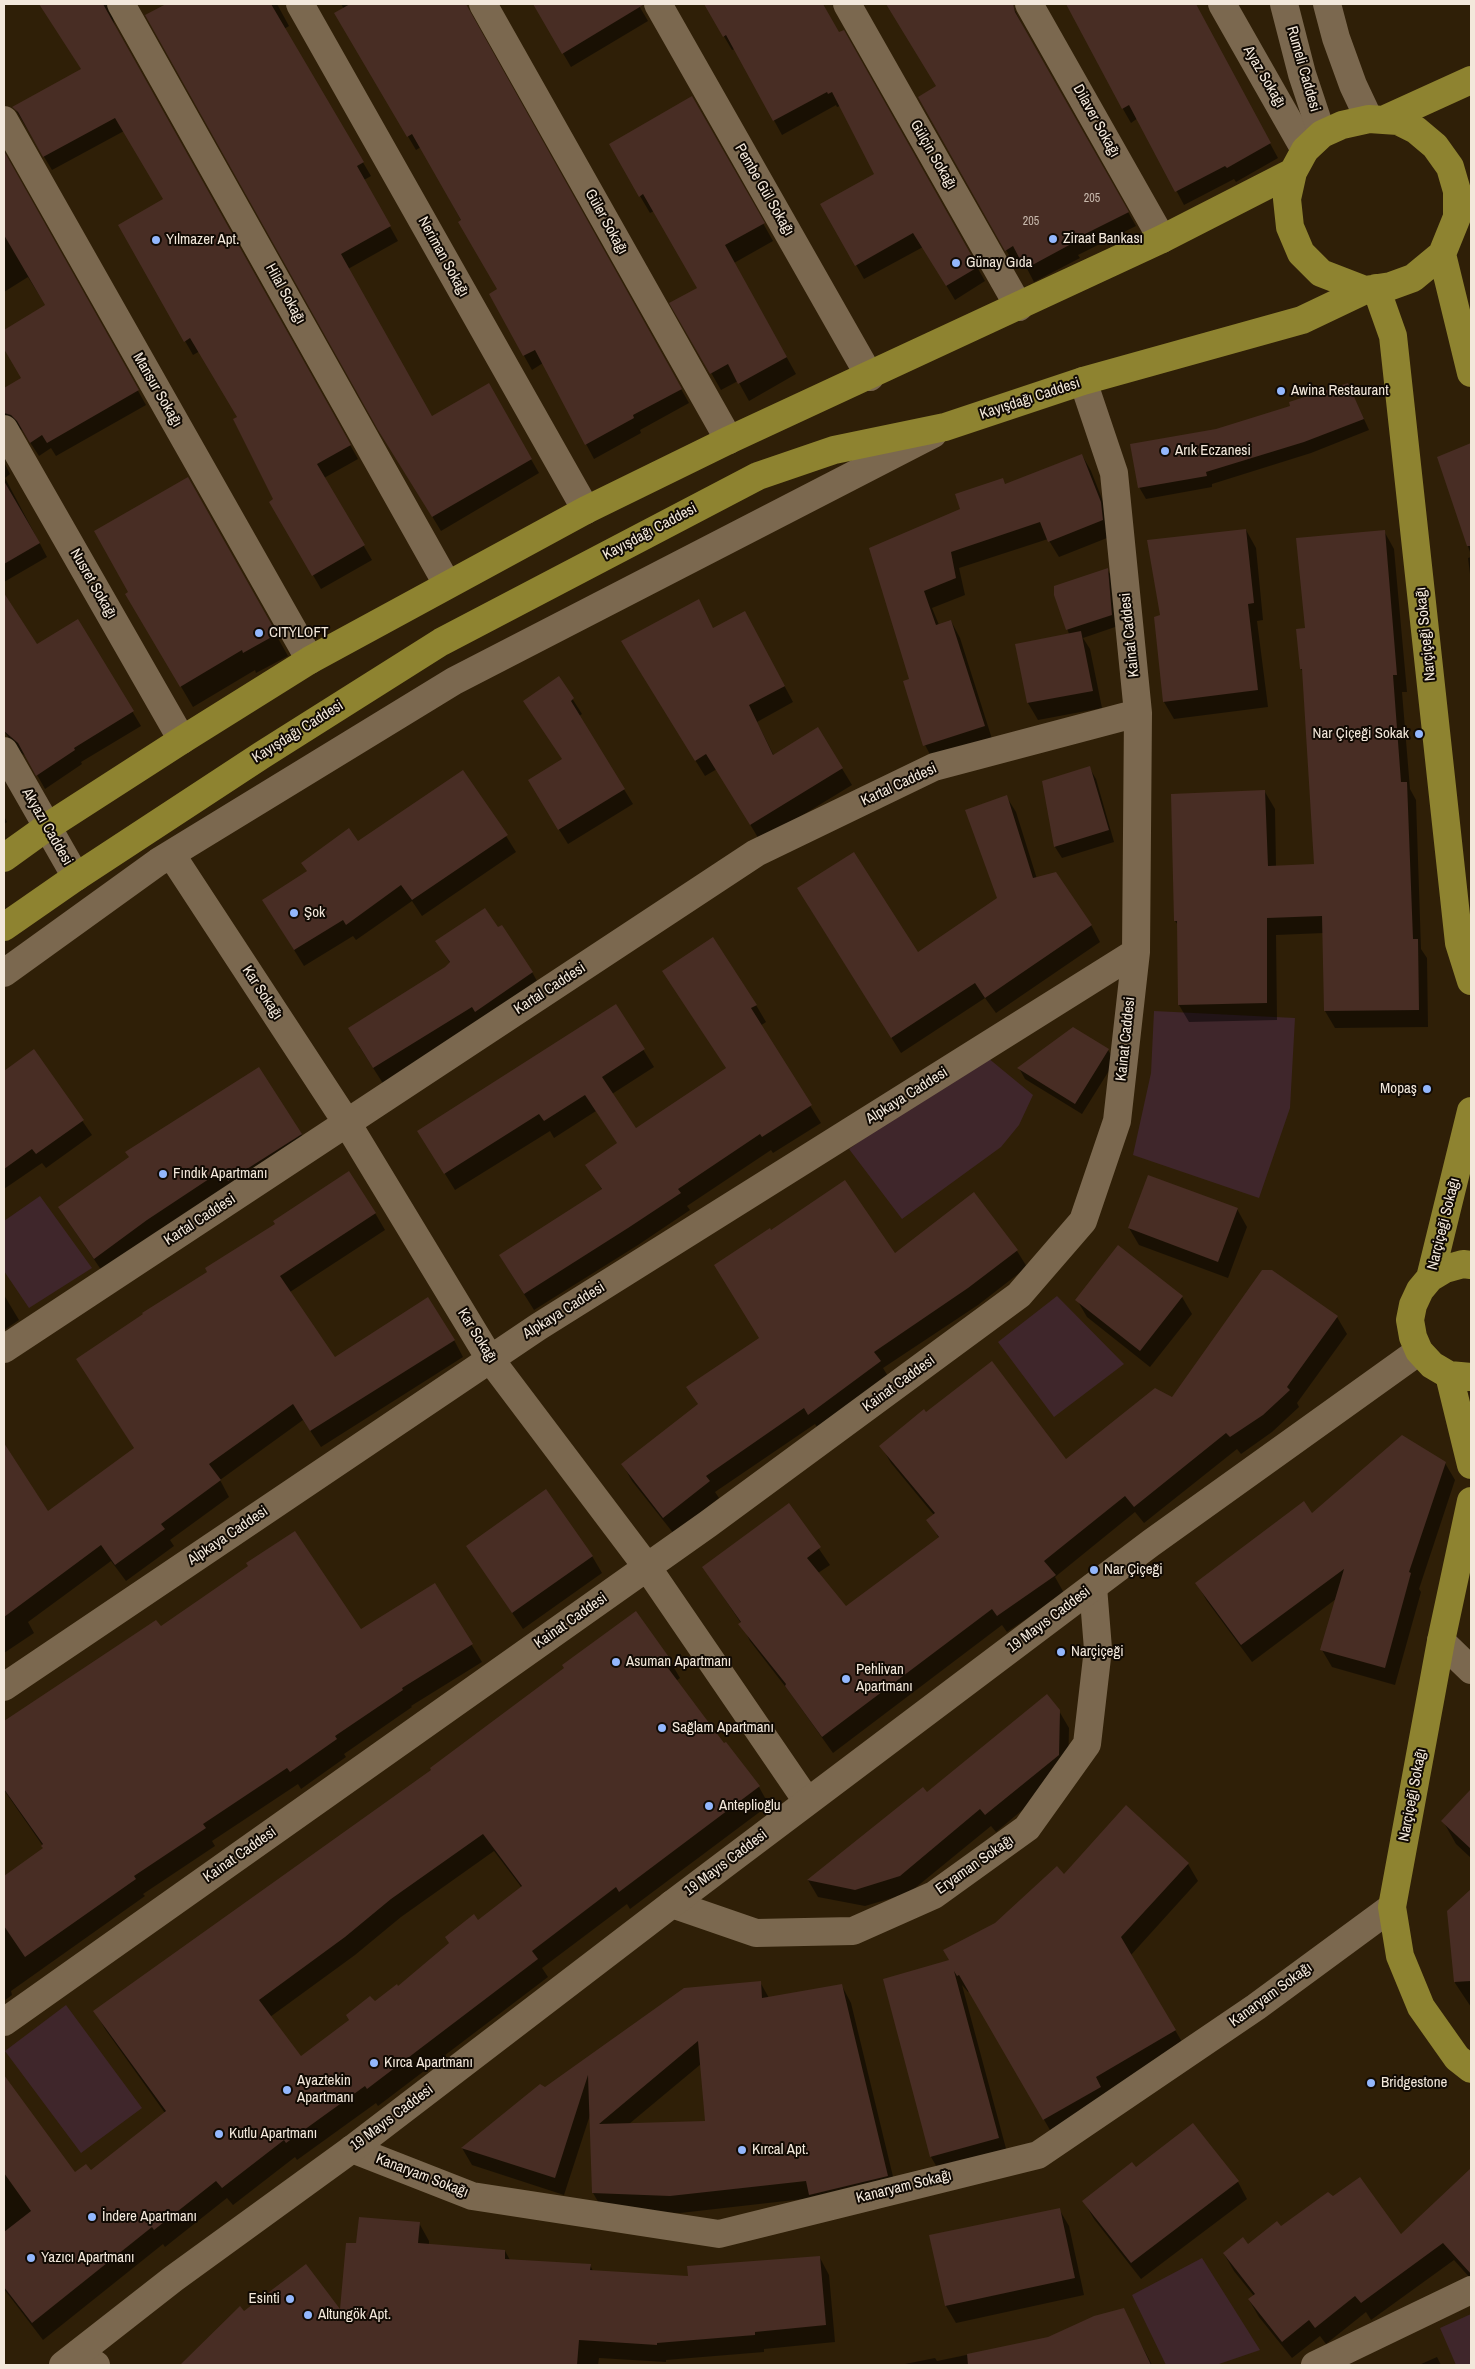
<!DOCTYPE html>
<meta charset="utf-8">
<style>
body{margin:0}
#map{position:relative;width:1475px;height:2369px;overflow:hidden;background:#2f1f07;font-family:"Archivo Narrow",sans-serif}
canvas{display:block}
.frame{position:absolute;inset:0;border:5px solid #f3e8db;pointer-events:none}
</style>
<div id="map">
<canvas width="1475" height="2369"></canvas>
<div class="frame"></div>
</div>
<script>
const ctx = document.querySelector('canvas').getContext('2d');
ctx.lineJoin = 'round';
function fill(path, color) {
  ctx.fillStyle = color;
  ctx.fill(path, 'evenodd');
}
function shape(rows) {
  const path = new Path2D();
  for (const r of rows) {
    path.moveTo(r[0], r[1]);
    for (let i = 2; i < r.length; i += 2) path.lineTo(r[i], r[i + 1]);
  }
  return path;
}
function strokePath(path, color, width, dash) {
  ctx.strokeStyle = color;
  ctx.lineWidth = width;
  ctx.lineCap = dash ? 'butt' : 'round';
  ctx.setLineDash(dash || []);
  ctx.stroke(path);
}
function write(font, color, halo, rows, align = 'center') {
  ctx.font = font + ' "Archivo Narrow",sans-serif';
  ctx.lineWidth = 4;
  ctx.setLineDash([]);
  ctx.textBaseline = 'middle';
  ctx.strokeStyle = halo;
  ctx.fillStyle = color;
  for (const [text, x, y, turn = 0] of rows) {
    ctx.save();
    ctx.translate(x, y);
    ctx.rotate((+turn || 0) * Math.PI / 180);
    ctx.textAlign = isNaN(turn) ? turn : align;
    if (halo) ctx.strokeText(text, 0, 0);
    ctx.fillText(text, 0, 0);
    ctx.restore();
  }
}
fill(shape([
 [1154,1011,1295,1018,1290,1108,1259,1198,1133,1155,1151,1073],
 [982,1053,1033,1095,1019,1125,1001,1147,902,1219,849,1149],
 [40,1196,92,1268,29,1308,4,1271,4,1221],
 [1057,1296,1124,1364,1054,1417,998,1342],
 [66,2005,142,2108,81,2153,5,2051],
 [1202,2258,1260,2350,1216,2365,1166,2365,1132,2295],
 [1471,2314,1471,2365,1456,2365,1440,2328]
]), '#3f262b');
fill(shape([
 [40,4,116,4,118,8,113,18,115,27,358,459,324,478,372,560,321,589,271,502,275,500,239,418,200,351,193,355,120,226,165,200,124,131,52,170,14,107,82,70],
 [164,4,277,4,289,26,284,29,371,176,364,180,398,241,348,269,432,417,488,385,539,473,441,531,388,444],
 [341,4,463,4,689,403,640,430,641,433,594,459,543,363,532,370,490,295,499,290,421,147,416,150,336,14,344,9],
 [534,4,638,4,648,21,571,67],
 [705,4,822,4,839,34,843,31,985,281,955,300,923,247,864,279,822,205,876,174,840,106,837,107,836,105,782,135,735,49,732,50],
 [888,4,1012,4,1023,27,1136,226,1078,255,1080,258,1034,282,1022,259,1014,264,920,98,938,87],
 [1069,4,1194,4,1278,158,1236,182,1234,179,1184,205,1138,118,1131,123,1123,109,1098,63,1101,61],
 [692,97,773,241,734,263,796,374,749,401,738,381,721,390,671,303,698,288,654,211,650,213,610,145],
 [4,154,146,405,56,456,51,448,39,456,22,430,13,427,4,430,4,390,23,379,4,347,4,331,46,306,28,277,4,292],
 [1348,384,1369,430,1311,453,1212,484,1212,487,1146,499,1139,487,1216,430,1292,407],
 [1471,444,1471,555,1438,458],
 [1082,455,1091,471,1110,519,1112,536,1059,557,1048,539,959,568,965,595,932,608,939,625,951,621,960,638,993,742,934,762,925,745,911,679,870,549,962,510,1005,485],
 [4,462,10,474,5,478,47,557,4,582],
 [188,479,288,656,256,673,255,670,193,707,127,595],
 [1246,530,1256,548,1263,620,1257,621,1268,707,1174,719,1164,702,1155,618,1161,616],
 [1384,531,1394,549,1407,692,1402,692,1410,789,1416,800,1421,949,1427,958,1428,1027,1335,1028,1325,1011,1324,933,1276,935,1277,1020,1189,1022,1179,1005,1178,925,1175,921,1265,792,1275,809,1276,867,1315,865,1303,672,1301,669,1306,629],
 [1471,557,1471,582,1468,558],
 [1107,569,1114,581,1118,626,1083,638,1090,649,1102,708,1038,720,1028,703,1017,645,1069,634,1056,595],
 [4,595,36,646,78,621,141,726,81,762,82,764,45,789,27,757,17,750,4,731],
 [713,629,754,629,793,702,757,722,774,756,818,729,852,785,760,841,717,769,705,776,632,658],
 [559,678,582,714,579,716,633,804,568,844,538,796,563,760,525,701],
 [1089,767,1096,779,1114,842,1062,858,1055,847],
 [1006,796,1016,812,1037,879,1091,925,1100,942,996,1013,985,998,901,1053,808,905,918,954,998,898],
 [4,816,7,822,4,824],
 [506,836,516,852,422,916,412,901,356,940,353,936,304,966,273,916,358,842],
 [437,941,532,972,542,990,384,1085,359,1046,450,963],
 [674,988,756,1005,766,1022,760,1026,821,1123,773,1153,771,1150,687,1206,690,1210,638,1245,534,1310,500,1256,602,1190,587,1165,618,1144,596,1111,554,1138,550,1131,455,1190,429,1148,616,1006,654,1067,612,1094,635,1129,727,1069],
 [1108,1050,1115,1061,1082,1114,1025,1079,1019,1068],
 [34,1051,92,1135,46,1168,42,1163,4,1189,4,1072],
 [301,1134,310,1150,104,1274,59,1208],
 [974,1194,1017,1251,1027,1267,978,1305,883,1368,889,1378,819,1430,815,1424,715,1492,719,1498,674,1534,632,1481,623,1465,699,1405,688,1388,895,1254],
 [1237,1209,1247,1227,1228,1278,1139,1245,1129,1228],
 [375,1213,385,1230,290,1292,335,1359,454,1340,463,1357,321,1447,303,1420,220,1480,229,1497,170,1540,174,1546,126,1581,111,1561,28,1622,34,1633,4,1653,4,1445,48,1513,135,1449,77,1359],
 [4,1295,19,1320,4,1330],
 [1182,1297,1192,1314,1150,1367,1087,1317,1077,1300],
 [1337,1317,1347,1334,1297,1403,1299,1407,1272,1432,1241,1454,1237,1449,1144,1523,1135,1512,1055,1577,1064,1593,1007,1632,1002,1625,833,1753,788,1690,750,1641,741,1623,703,1567,789,1505,830,1565,818,1573,845,1608,939,1538,928,1520,934,1515,891,1463,881,1446,926,1414,1066,1461,1173,1398],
 [1445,1463,1455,1480,1419,1589,1421,1592,1395,1685,1332,1667,1322,1650,1336,1599,1252,1662,1207,1601,1197,1584],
 [468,1547,592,1556,602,1573,523,1629],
 [435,1585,482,1662,411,1706,412,1707,344,1754,346,1757,301,1789,298,1784,212,1841,215,1846,143,1894,145,1896,11,1991,12,1995,4,2001,4,1878,45,1849,4,1790,4,1723,156,1621,161,1628,360,1631],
 [670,1661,680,1678,676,1681,724,1745,726,1744,759,1787,769,1805,630,1909,627,1904,542,1968,548,1977,378,2106,376,2103,297,2160,295,2157,233,2205,227,2198,165,2247,163,2244,43,2340,4,2289,4,2096,12,2089,75,2174,90,2172,165,2113,105,2029,95,2011],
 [494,1851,522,1888,398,1988,301,2058,270,2017,355,1955,401,1917],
 [1059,1711,1069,1728,1068,1772,996,1832,991,1826,909,1893,865,1906,818,1897,808,1880,927,1794],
 [1471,1791,1471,1858,1456,1844,1443,1821],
 [1188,1864,1198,1881,1131,1955,1185,2047,1054,2137,970,1991,968,1992,962,1985,1008,2156,941,2174,931,2157,951,1961,996,1924],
 [1471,1891,1471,2007,1455,1983,1449,1911],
 [760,1982,769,1998,842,1986,851,2003,897,2193,812,2198,680,2213,603,2210,593,2193,590,2115,564,2195,472,2165,462,2148,545,2089],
 [701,2064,706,2122,629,2124],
 [1136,2169,1238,2182,1247,2199,1141,2279,1094,2219,1084,2202],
 [1471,2170,1471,2279,1454,2260,1371,2320,1366,2312,1326,2344,1320,2336,1292,2358,1259,2317,1249,2300,1254,2296,1234,2271,1224,2254,1248,2246,1281,2228,1401,2235],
 [1059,2209,1069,2226,1084,2295,956,2323,946,2306,931,2236],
 [419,2223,429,2241,429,2245,505,2251,510,2260,590,2265,593,2271,689,2278,820,2258,829,2275,835,2342,764,2349,764,2352,666,2360,666,2362,599,2358,598,2365,195,2365,190,2357,244,2312,341,2312,357,2245],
 [1123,2310,1152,2365,900,2365,935,2358,937,2361,1049,2338],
 [1437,2357,1441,2365,1419,2365]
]), '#0007');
fill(shape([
 [39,4,103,4,351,445,317,464,365,545,312,576,269,502,273,499,233,419,237,417,190,338,184,342,118,225,163,199,115,118,43,157,18,112,12,107,81,69],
 [166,4,271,4,364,162,357,166,391,226,341,254,432,416,489,383,532,459,432,517,378,430,145,15],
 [350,4,466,4,682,389,633,415,634,418,585,445,535,350,523,356,489,294,497,289,458,222,461,220,412,134,407,137,334,13],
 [533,4,642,4,643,5,562,54],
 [704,4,823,4,839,32,844,30,978,267,946,286,913,233,855,266,820,204,874,174,832,92,828,94,827,92,773,121,726,35,723,37],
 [886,4,1013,4,1015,12,1129,212,1071,241,1073,243,1025,269,1013,246,1005,251,918,97,936,86],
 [1066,4,1196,4,1271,143,1227,168,1225,166,1175,192,1129,105,1122,109],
 [692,96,765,223,725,245,787,357,738,384,728,364,710,374,669,303,697,288,643,194,639,197,609,144],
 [4,151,139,390,47,443,42,435,30,443,17,421,11,415,4,413,4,388,21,378,4,349,4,330,45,305,4,235],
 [1348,383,1364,419,1304,442,1206,472,1207,476,1138,488,1130,444,1216,429,1290,406,1289,402],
 [1471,443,1471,546,1467,546,1437,457],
 [1082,454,1101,502,1103,520,1048,542,1040,522,951,552,956,578,924,591,936,625,951,620,985,726,923,746,903,681,909,679,869,548,960,509,955,494,1003,478,1005,484],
 [188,477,277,634,243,653,242,650,180,687,125,594,128,592,94,531],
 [4,481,40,543,4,564],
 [1246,529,1254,603,1248,604,1258,690,1163,702,1154,617,1160,615,1147,540],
 [1385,530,1397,675,1393,675,1401,782,1407,782,1413,939,1418,939,1419,1010,1324,1011,1322,916,1267,918,1267,1003,1178,1005,1177,921,1174,921,1171,794,1265,790,1268,866,1314,864,1302,669,1300,669,1296,629,1305,628,1296,538],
 [1108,568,1112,615,1066,630,1054,595,1054,586],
 [4,593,37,644,78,619,134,711,74,748,75,750,36,776,18,743,4,731],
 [699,599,713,628,745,611,785,686,749,705,773,755,818,727,843,768,750,825,706,754,695,761,621,641],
 [1081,631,1093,691,1027,703,1015,644],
 [559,676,574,698,571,701,625,789,558,830,528,780,562,759,523,701],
 [1090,766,1109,830,1054,847,1042,781],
 [463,770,508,835,412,900,401,885,346,925,343,920,294,950,262,900,307,871,301,863,349,828,358,841],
 [1007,795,1033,878,1056,872,1092,925,985,998,975,983,891,1038,797,888,854,852,918,952,997,898,965,810],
 [485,908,498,927,502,925,533,972,475,1012,472,1007,373,1068,348,1028,445,967,450,962,435,941],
 [713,937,757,1005,751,1008,812,1105,762,1137,760,1134,678,1189,681,1193,628,1228,524,1294,499,1255,602,1189,585,1165,617,1143,585,1095,544,1121,539,1114,444,1174,417,1131,616,1004,645,1049,602,1077,636,1128,726,1068,662,971],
 [1073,1027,1109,1049,1075,1104,1017,1068],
 [34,1049,84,1120,36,1154,32,1149,4,1169,4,1071],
 [259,1067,302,1134,228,1181,221,1171,147,1220,94,1259,58,1207,129,1157,125,1152],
 [349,1171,376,1213,280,1276,335,1357,428,1297,455,1340,310,1431,293,1404,209,1464,221,1480,161,1524,165,1529,115,1565,101,1545,4,1617,4,1443,48,1511,134,1448,76,1359,143,1314,142,1313,207,1272,205,1268,275,1224,273,1221],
 [1148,1175,1238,1208,1218,1262,1128,1228],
 [845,1180,895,1253,974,1192,1018,1250,968,1288,874,1352,881,1361,808,1415,804,1408,706,1476,710,1481,663,1518,621,1464,698,1404,686,1387,759,1338,714,1265,770,1228,771,1230],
 [1118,1245,1183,1296,1140,1351,1075,1300],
 [1262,1270,1272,1270,1338,1316,1287,1387,1290,1390,1263,1415,1230,1437,1226,1433,1134,1507,1125,1496,1044,1561,1056,1575,997,1616,992,1609,822,1737,785,1686,786,1684,738,1624,741,1622,702,1567,789,1503,821,1547,807,1558,846,1606,939,1537,926,1520,935,1513,879,1446,924,1409,926,1412,992,1361,1066,1459,1155,1388,1172,1397],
 [1402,1435,1446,1462,1409,1572,1411,1573,1385,1668,1320,1650,1344,1569,1241,1645,1195,1583,1304,1501,1312,1513],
 [546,1489,593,1556,512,1613,466,1546],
 [295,1531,361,1629,435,1583,473,1644,402,1688,403,1690,335,1736,337,1739,290,1772,287,1768,203,1824,206,1828,134,1876,136,1879,25,1957,4,1926,4,1876,43,1848,41,1846,43,1844,4,1789,4,1721,156,1620,161,1626,248,1566,246,1563],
 [636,1611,671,1660,665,1664,724,1743,726,1742,760,1786,619,1892,616,1887,532,1951,538,1959,367,2089,365,2086,286,2143,284,2140,222,2188,216,2181,154,2230,152,2227,32,2323,4,2287,4,2232,31,2211,4,2173,4,2075,75,2172,86,2164,91,2170,166,2111,93,2011,431,1770,430,1768,564,1668,562,1665],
 [483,1834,522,1886,478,1920,474,1914,445,1937,449,1943,398,1986,397,1984,375,2001,370,1996,346,2015,349,2020,301,2056,259,2000,345,1937,391,1899],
 [1047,1694,1060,1710,1059,1755,985,1815,980,1809,900,1876,855,1890,807,1880,923,1787,927,1792],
 [1471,1789,1471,1849,1441,1821],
 [1126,1805,1189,1863,1121,1937,1176,2030,1096,2077,1101,2087,1043,2120,959,1975,957,1976,954,1971,999,2138,930,2157,883,1979,949,1960,943,1950,995,1923,1057,1866,1064,1874],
 [1471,1889,1471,1981,1454,1982,1447,1911],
 [761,1981,762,1998,842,1984,888,2176,809,2195,806,2181,670,2196,592,2193,588,2075,555,2178,461,2148,540,2084,545,2087,684,1988],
 [698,2041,705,2121,599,2124],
 [1193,2123,1239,2181,1131,2263,1082,2201,1132,2162,1136,2167],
 [1471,2168,1471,2274,1443,2243,1361,2303,1355,2296,1315,2328,1309,2320,1282,2342,1248,2299,1255,2294,1223,2253,1243,2237,1248,2244,1277,2221,1281,2226,1328,2192,1333,2196,1360,2177,1401,2234],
 [1060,2208,1075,2278,945,2306,929,2235],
 [359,2217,420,2222,418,2243,505,2250,505,2259,591,2264,590,2270,688,2276,687,2266,820,2256,826,2325,755,2332,755,2335,657,2343,657,2345,579,2340,577,2365,180,2365,240,2306,244,2311,306,2264,340,2309,346,2243,356,2243],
 [1124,2308,1151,2365,968,2365,967,2354,1048,2337,1094,2316]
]), '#482d24');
strokePath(shape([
 [121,4,447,584],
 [300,4,586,510],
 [483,4,729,440],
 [658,4,870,377],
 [847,4,1019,307],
 [1029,4,1162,239],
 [1222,4,1305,150],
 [4,120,310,660],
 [4,429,182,740],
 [171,854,347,1123,490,1359,647,1567,807,1801],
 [4,973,158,862,454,681,933,434],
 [4,1349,756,853,934,767,1138,713],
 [1441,1641,1471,1670],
 [4,1687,538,1327,1136,952],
 [672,1904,756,1933,853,1931,934,1895,1027,1828,1087,1744,1098,1649,1093,1587],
 [4,2022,708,1524,1019,1295,1083,1221,1117,1121,1136,952,1138,713,1114,473,1083,381],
 [352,2149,472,2196,719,2234,1038,2155,1256,2007,1392,1907],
 [79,2353,96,2365],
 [1315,2365,1471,2290]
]), '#7b684f', 28);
strokePath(shape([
 [1284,4,1302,74,1322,134],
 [1327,4,1336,38,1353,85,1369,119],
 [4,751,76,877],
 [63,2365,173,2279,352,2149,672,1904,1151,1543,1419,1351]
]), '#7b684f', 28);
strokePath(shape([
 [1383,120,1471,80],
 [1442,254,1471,373],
 [1376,288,1393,336,1459,943,1471,981],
 [4,858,47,827,182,740,310,660,586,510,729,440,1162,239,1293,172],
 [4,927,76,877,262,755,441,642,758,476,834,450,945,427,1083,381,1302,320,1365,290,1391,286,1413,278,1442,254,1457,217,1457,191,1450,167,1435,146,1416,130,1398,121,1369,119,1342,125,1322,134,1305,150,1293,172,1287,199,1290,227,1301,253,1321,273,1365,290],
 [1471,1265,1463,1264,1445,1269,1430,1278,1420,1290,1413,1305,1410,1320,1413,1337,1419,1351,1432,1365,1449,1375,1471,1377],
 [1430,1278,1471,1111],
 [1449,1375,1471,1465],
 [1471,1501,1441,1641,1392,1907,1400,1956,1421,2007,1457,2058,1471,2069]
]), '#8e8330', 28);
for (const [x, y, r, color] of [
 [1053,239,5,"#93b7fd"],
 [156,240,5,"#93b7fd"],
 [956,263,5,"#93b7fd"],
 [1281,391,5,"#93b7fd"],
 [1165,451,5,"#93b7fd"],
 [259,633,5,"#93b7fd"],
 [1419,734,5,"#93b7fd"],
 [294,913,5,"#93b7fd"],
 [1427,1089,5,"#93b7fd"],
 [163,1174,5,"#93b7fd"],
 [1094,1570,5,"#93b7fd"],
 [1061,1652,5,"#93b7fd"],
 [616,1662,5,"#93b7fd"],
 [846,1679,5,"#93b7fd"],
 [662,1728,5,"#93b7fd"],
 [709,1806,5,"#93b7fd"],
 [374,2063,5,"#93b7fd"],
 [1371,2083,5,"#93b7fd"],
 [287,2090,5,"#93b7fd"],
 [219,2134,5,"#93b7fd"],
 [742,2150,5,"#93b7fd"],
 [92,2217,5,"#93b7fd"],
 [31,2258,5,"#93b7fd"],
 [290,2299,5,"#93b7fd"],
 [308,2315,5,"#93b7fd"]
]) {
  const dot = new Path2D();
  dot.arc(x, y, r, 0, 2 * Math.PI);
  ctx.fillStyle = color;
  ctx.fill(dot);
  strokePath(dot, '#110a03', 2);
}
write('12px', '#c8b9ad', null, [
 ["205",1092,199],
 ["205",1031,222]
]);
write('15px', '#f3e8db', '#110a03', [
 ["Rumeli Caddesi",1303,69,74],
 ["Ayaz Sokağı",1264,77,60],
 ["Dilaver Sokağı",1096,121,61],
 ["Gülçin Sokağı",933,155,60],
 ["Pembe Gül Sokağı",764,190,60],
 ["Güler Sokağı",606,222,61],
 ["Neriman Sokağı",443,257,61],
 ["Hilal Sokağı",285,294,61],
 ["Mansur Sokağı",157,390,60],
 ["Kayışdağı Caddesi",1030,399,-18],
 ["Kayışdağı Caddesi",650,532,-28],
 ["Nusret Sokağı",93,584,60],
 ["Narçiçeği Sokağı",1426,634,-96],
 ["Kainat Caddesi",1130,635,-96],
 ["Kayışdağı Caddesi",298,732,-32],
 ["Kartal Caddesi",899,785,-25],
 ["Akyazı Caddesi",47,827,60],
 ["Kartal Caddesi",550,989,-33],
 ["Kar Sokağı",262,993,57],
 ["Kainat Caddesi",1126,1039,-84],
 ["Alpkaya Caddesi",907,1096,-32],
 ["Kartal Caddesi",200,1220,-33],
 ["Narçiçeği Sokağı",1444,1224,-76],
 ["Alpkaya Caddesi",564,1311,-32],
 ["Kar Sokağı",477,1336,58],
 ["Kainat Caddesi",899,1384,-36],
 ["Alpkaya Caddesi",228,1536,-34],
 ["19 Mayıs Caddesi",1049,1620,-37],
 ["Kainat Caddesi",571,1621,-35],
 ["Narçiçeği Sokağı",1413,1795,-79],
 ["Kainat Caddesi",240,1855,-35],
 ["19 Mayıs Caddesi",726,1863,-37],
 ["Eryaman Sokağı",975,1865,-35],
 ["Kanaryam Sokağı",1271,1995,-36],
 ["19 Mayıs Caddesi",392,2118,-37],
 ["Kanaryam Sokağı",422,2176,21],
 ["Kanaryam Sokağı",904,2187,-14]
]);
write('15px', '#f3e8db', '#110a03', [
 ["Ziraat Bankası",1063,239],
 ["Yılmazer Apt.",166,240],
 ["Günay Gıda",966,263],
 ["Awina Restaurant",1291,391],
 ["Arık Eczanesi",1175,451],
 ["CITYLOFT",269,633],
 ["Nar Çiçeği Sokak",1409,734,"right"],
 ["Şok",304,913],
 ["Mopaş",1417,1089,"right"],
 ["Fındık Apartmanı",173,1174],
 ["Nar Çiçeği",1104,1570],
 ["Narçiçeği",1071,1652],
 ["Asuman Apartmanı",626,1662],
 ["Pehlivan",856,1670],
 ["Apartmanı",856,1687],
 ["Sağlam Apartmanı",672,1728],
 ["Anteplioğlu",719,1806],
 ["Kırca Apartmanı",384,2063],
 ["Ayaztekin",297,2081],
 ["Apartmanı",297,2098],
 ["Bridgestone",1381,2083],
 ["Kutlu Apartmanı",229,2134],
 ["Kırcal Apt.",752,2150],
 ["İndere Apartmanı",102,2217],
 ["Yazıcı Apartmanı",41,2258],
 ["Esinti",280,2299,"right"],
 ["Altungök Apt.",318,2315]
], 'left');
</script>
